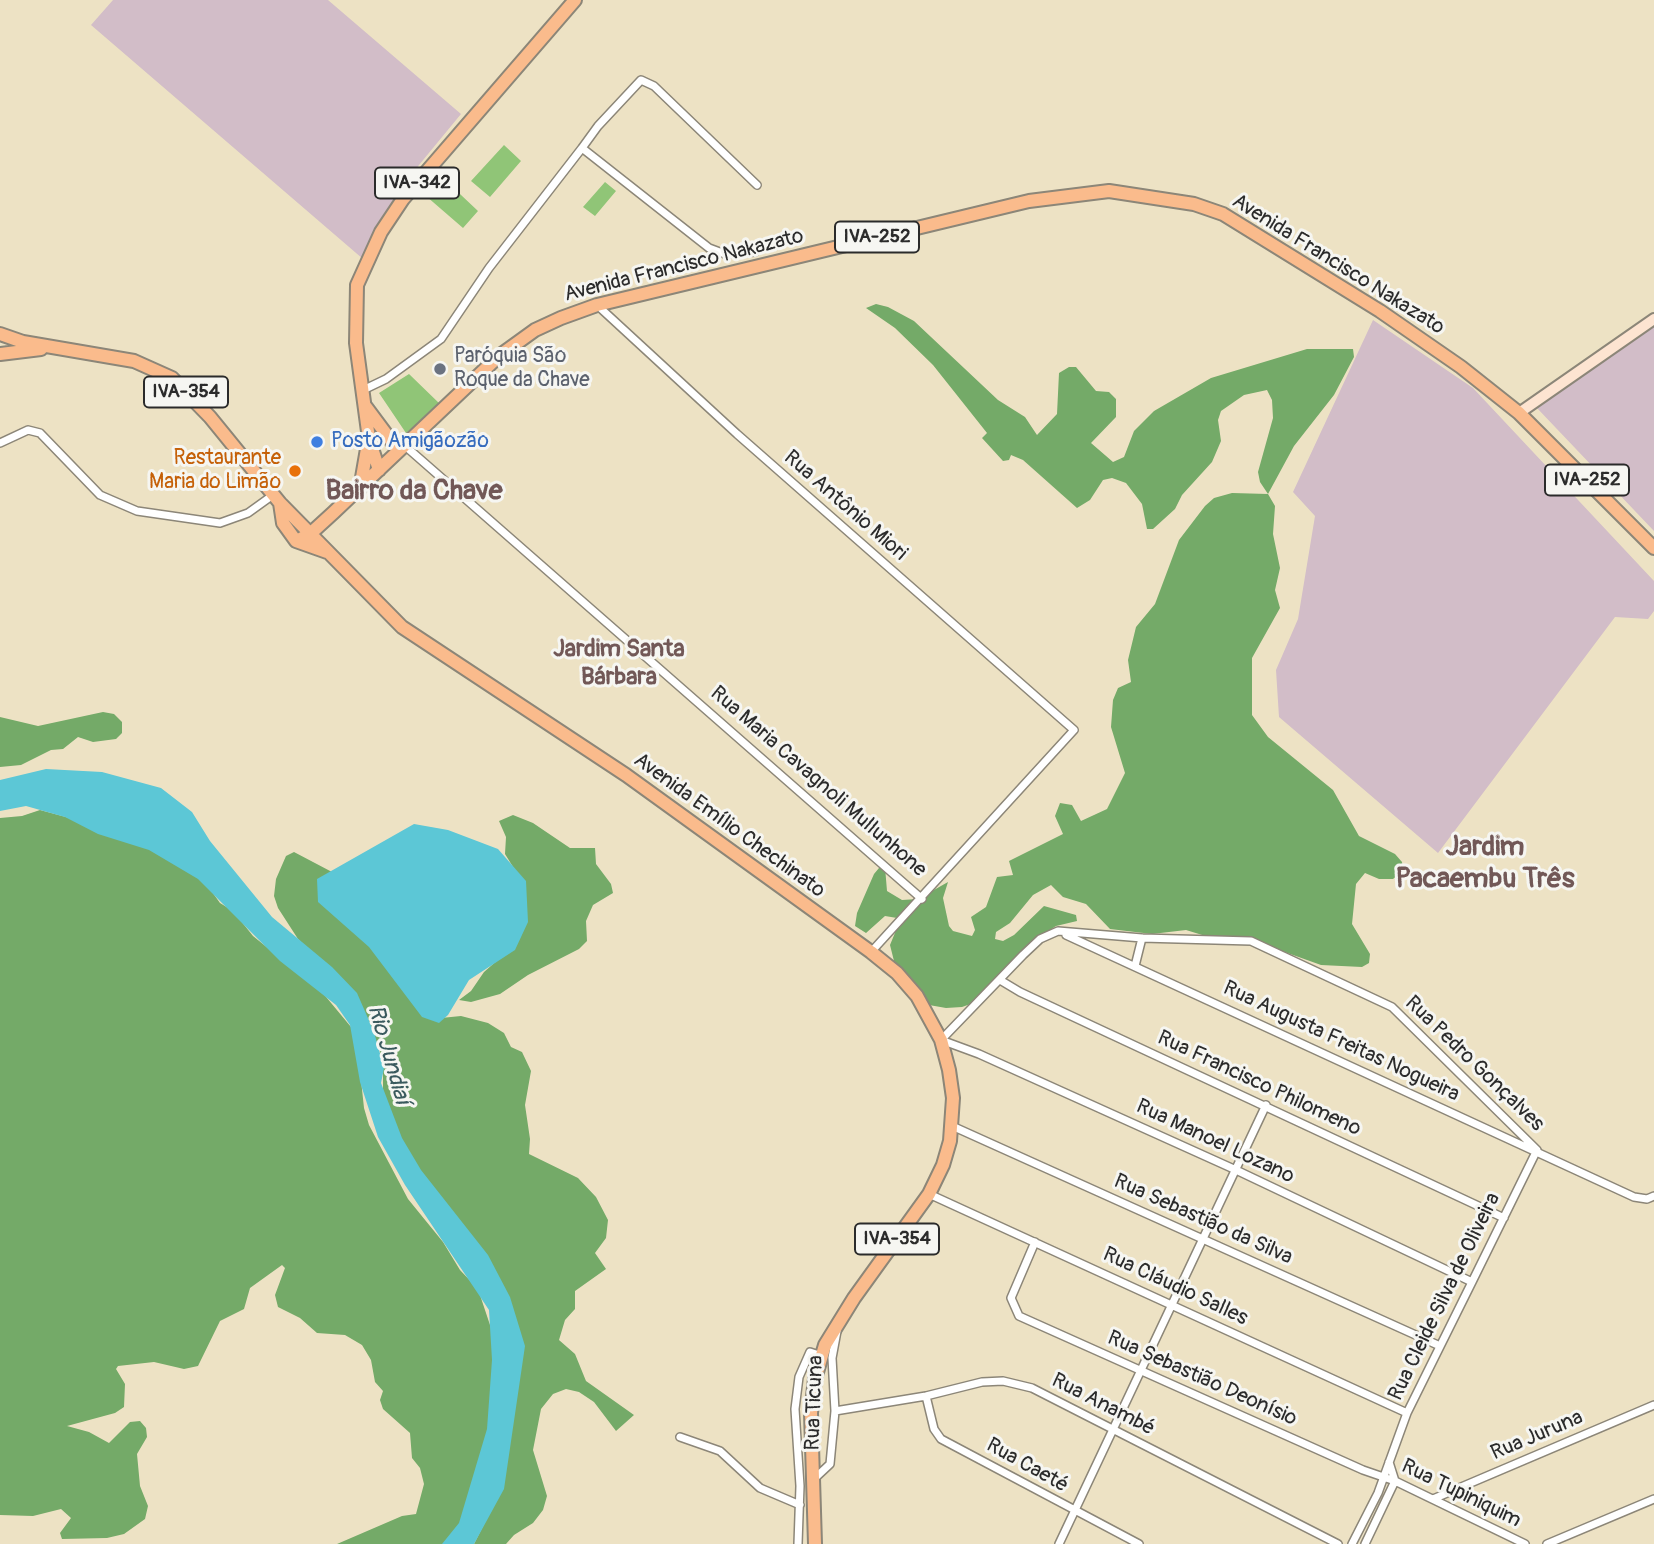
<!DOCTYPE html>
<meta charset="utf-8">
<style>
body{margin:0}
canvas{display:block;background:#ede2c4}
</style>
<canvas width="1654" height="1544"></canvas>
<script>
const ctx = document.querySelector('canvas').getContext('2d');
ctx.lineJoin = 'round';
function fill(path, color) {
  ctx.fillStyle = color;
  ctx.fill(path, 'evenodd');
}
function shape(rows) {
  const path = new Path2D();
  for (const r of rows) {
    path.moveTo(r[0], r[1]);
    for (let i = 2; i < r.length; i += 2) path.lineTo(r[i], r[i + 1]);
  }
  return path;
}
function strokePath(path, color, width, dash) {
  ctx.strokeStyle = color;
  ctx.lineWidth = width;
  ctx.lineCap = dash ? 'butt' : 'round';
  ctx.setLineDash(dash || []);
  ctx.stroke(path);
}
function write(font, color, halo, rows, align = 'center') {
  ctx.font = font + ' Pangolin,sans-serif';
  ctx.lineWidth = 6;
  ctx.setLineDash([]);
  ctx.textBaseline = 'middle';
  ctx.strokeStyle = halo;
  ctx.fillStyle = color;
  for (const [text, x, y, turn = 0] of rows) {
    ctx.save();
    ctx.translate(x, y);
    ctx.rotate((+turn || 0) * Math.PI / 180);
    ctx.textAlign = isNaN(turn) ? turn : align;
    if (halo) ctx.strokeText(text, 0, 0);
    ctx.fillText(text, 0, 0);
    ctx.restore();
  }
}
fill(shape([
 [113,0,328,0,461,114,405,182,363,259,91,25],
 [1373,320,1473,388,1654,581,1654,611,1648,619,1615,617,1438,853,1279,717,1276,670,1298,619,1315,516,1293,492],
 [1654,325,1654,531,1536,407]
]), '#d2bdc8');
fill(shape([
 [504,145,521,161,490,197,471,181],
 [443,178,478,211,463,228,426,196],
 [605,182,616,191,595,216,583,207],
 [409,374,441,405,406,433,379,393]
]), '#90c577');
fill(shape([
 [876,304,888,307,914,321,998,400,1025,417,1037,435,1057,414,1059,373,1069,367,1076,367,1096,391,1109,392,1116,399,1116,417,1091,443,1113,462,1124,457,1134,431,1154,411,1211,378,1307,349,1353,349,1354,357,1334,395,1294,446,1268,494,1275,506,1273,534,1280,568,1275,590,1280,608,1252,658,1252,715,1268,737,1333,790,1359,836,1395,854,1402,862,1403,870,1393,879,1379,879,1365,873,1356,884,1352,924,1370,954,1369,963,1362,967,1321,965,1265,945,1212,938,1186,930,1152,934,1110,929,1086,904,1063,897,1051,885,1033,895,1010,923,996,932,995,939,1003,941,1014,935,1044,906,1076,915,1077,921,1056,926,1029,944,985,999,962,1007,946,1008,929,1005,894,961,890,945,899,923,897,918,885,916,866,933,855,926,857,913,874,874,879,868,885,867,887,891,902,900,918,899,948,882,943,898,949,926,953,931,972,936,975,930,971,917,986,907,997,877,1013,875,1009,861,1063,834,1055,816,1060,803,1072,805,1081,821,1107,809,1125,773,1111,727,1113,700,1118,688,1131,682,1128,660,1136,627,1155,604,1179,540,1205,506,1214,498,1232,493,1268,494,1260,482,1258,472,1273,418,1272,400,1267,390,1244,395,1221,411,1218,420,1221,441,1212,462,1182,495,1175,509,1153,529,1147,529,1142,504,1126,483,1112,478,1103,480,1090,500,1077,508,1023,460,1011,455,1009,460,1003,461,982,438,987,433,933,365,895,328,866,308],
 [103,712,114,714,122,722,122,733,116,739,93,742,78,737,63,749,51,750,21,765,0,767,0,717,38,726],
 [40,810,151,840,205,882,220,903,233,911,253,936,322,992,351,1027,357,1043,364,1108,369,1125,408,1199,443,1242,460,1270,478,1289,492,1331,496,1357,490,1448,455,1544,337,1544,402,1516,416,1514,424,1484,420,1468,412,1458,410,1433,383,1409,380,1400,383,1391,375,1382,371,1360,362,1345,345,1335,317,1333,300,1318,278,1307,275,1295,285,1268,282,1265,250,1288,244,1309,220,1321,198,1366,184,1369,154,1362,118,1366,116,1369,125,1384,124,1407,115,1413,67,1426,89,1432,109,1443,130,1422,140,1421,146,1428,147,1437,137,1454,140,1486,148,1506,145,1519,124,1534,107,1538,62,1539,60,1533,71,1518,61,1509,33,1516,0,1515,0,818,22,816],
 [513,815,533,823,570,848,595,848,596,864,611,884,613,893,593,905,586,921,587,941,579,949,528,975,500,994,471,1002,459,1000,471,991,484,972,509,950,523,883,505,854,506,837,499,821],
 [294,852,332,872,431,1019,461,1016,488,1023,504,1033,511,1047,522,1052,531,1071,525,1105,530,1139,529,1154,578,1178,596,1197,608,1220,606,1238,595,1253,606,1269,575,1291,575,1309,565,1320,559,1340,575,1354,586,1381,634,1415,616,1431,594,1402,579,1392,566,1389,553,1394,541,1409,533,1450,547,1496,543,1510,533,1523,514,1535,506,1544,474,1544,498,1496,518,1361,383,1114,383,1060,368,1019,350,993,298,939,278,908,274,896,276,879,286,856]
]), '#74aa68');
fill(shape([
 [46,769,102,772,161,788,192,812,210,841,272,917,332,967,357,993,374,1032,384,1068,381,1083,402,1138,421,1170,488,1255,510,1297,525,1346,504,1489,474,1544,442,1544,459,1523,487,1429,492,1360,489,1310,405,1185,378,1137,360,1082,350,1025,336,1005,280,961,198,879,149,850,98,834,65,817,26,806,0,811,0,780],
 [414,824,448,830,498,849,526,881,528,922,515,950,469,980,448,1015,439,1023,422,1017,369,947,318,902,317,879]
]), '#5cc7d6');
const street = shape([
 [582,148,598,126,641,80,654,86,757,185],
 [597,305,737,434,1074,730,871,952],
 [363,390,386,379,441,339,489,268,582,148,709,248,725,254,755,252],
 [0,443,28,430,40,433,100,495,137,511,220,523,248,513,273,495],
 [404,445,922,899],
 [1066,935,1634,1197,1647,1199,1654,1196],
 [1135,966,1142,938],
 [1000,980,1020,992,1504,1218],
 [952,1126,1440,1346],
 [929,1194,1407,1413],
 [1035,1242,1011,1298,1019,1316,1363,1470,1395,1481,1525,1544],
 [926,1396,934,1429,941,1439,1139,1544],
 [835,1411,926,1396,982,1382,1003,1381,1032,1388,1338,1544],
 [680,1437,720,1451,760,1488,800,1505],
 [814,1479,830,1464,835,1411,832,1358,837,1331],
 [1433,1499,1654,1405],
 [798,1544,800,1486,795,1409,799,1377,810,1352,822,1356],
 [1059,1544,1266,1105],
 [1352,1544,1378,1493,1407,1413,1472,1282,1537,1150,1392,1007,1251,941,1142,938,1058,931,1040,939,1023,955,941,1040,979,1054,1236,1170,1472,1282],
 [1365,1544,1395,1481,1389,1462],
 [1547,1544,1654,1499]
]);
const secondary = shape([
 [1519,413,1654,319]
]);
const primary = shape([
 [0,334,23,342,134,361,172,378,210,417,280,503,402,627,626,775,871,952,897,973,917,996,941,1040,949,1070,953,1098,950,1141,943,1165,929,1194,854,1298,825,1345,815,1379,811,1413,815,1544],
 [0,354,41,349],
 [366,407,398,450],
 [379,470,369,439,356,343,357,285,381,232,403,199,575,0],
 [360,489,368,443],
 [280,503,283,523,296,541,327,552],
 [296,541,310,534,333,513,499,356,535,330,561,318,597,305,1029,201,1109,191,1194,204,1223,214,1380,311,1461,367,1519,413,1654,548]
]);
strokePath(street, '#8c8678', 10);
strokePath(secondary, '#8c8678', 14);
strokePath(primary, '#8c8678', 16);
strokePath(street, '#fff', 7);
strokePath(secondary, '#fde4d1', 10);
strokePath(primary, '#fabb8c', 12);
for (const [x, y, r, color] of [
 [440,369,7,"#6b7280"],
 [317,442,7,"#3f7fe0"],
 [295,471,7,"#e8710a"]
]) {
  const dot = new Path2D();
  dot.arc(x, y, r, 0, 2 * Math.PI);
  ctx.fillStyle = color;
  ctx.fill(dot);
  strokePath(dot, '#f6f6f2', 2.5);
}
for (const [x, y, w] of [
 [417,183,84],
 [877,237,84],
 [186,392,84],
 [1587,480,84],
 [897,1239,84]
]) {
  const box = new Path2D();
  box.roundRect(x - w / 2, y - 15.5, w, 31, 5);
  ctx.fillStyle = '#f6f6f2';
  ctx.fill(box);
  strokePath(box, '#2b2b2b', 2);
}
write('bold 19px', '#2b2b2b', null, [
 ["IVA-342",417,183],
 ["IVA-252",877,237],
 ["IVA-354",186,392],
 ["IVA-252",1587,480],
 ["IVA-354",897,1239]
]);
write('21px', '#2b2b2b', '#f6f6f2', [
 ["Avenida Francisco Nakazato",1338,265,32],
 ["Avenida Francisco Nakazato",684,266,-14],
 ["Rua Antônio Miori",845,506,41],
 ["Rua Maria Cavagnoli Mullunhone",818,782,41],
 ["Avenida Emílio Chechinato",729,826,36],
 ["Rua Augusta Freitas Nogueira",1341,1042,25],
 ["Rua Pedro Gonçalves",1474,1064,44],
 ["Rua Francisco Philomeno",1259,1084,25],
 ["Rua Manoel Lozano",1215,1142,25],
 ["Rua Sebastião da Silva",1203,1220,24],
 ["Rua Cláudio Salles",1175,1287,25],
 ["Rua Cleide Silva de Oliveira",1445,1297,-64],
 ["Rua Sebastião Deonísio",1202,1379,24],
 ["Rua Ticuna",815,1403,-88],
 ["Rua Anambé",1103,1405,27],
 ["Rua Juruna",1537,1436,-23],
 ["Rua Caeté",1027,1466,29],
 ["Rua Tupiniquim",1461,1494,26]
]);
write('21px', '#5b616d', '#f6f6f2', [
 ["Paróquia São",454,357],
 ["Roque da Chave",454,381]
], 'left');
write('21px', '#366cbe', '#f6f6f2', [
 ["Posto Amigãozão",331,442]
], 'left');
write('21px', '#c56008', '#f6f6f2', [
 ["Restaurante",281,459],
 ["Maria do Limão",281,483]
], 'right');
write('italic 23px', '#3a5a5e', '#f6f6f2', [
 ["Rio Jundiaí",388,1055,74]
]);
write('bold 24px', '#725857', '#f6f6f2', [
 ["Jardim Santa",619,650],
 ["Bárbara",619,678]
]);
write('bold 28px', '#725857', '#f6f6f2', [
 ["Bairro da Chave",414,492],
 ["Jardim",1485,848],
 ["Pacaembu Três",1485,880]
]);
</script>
